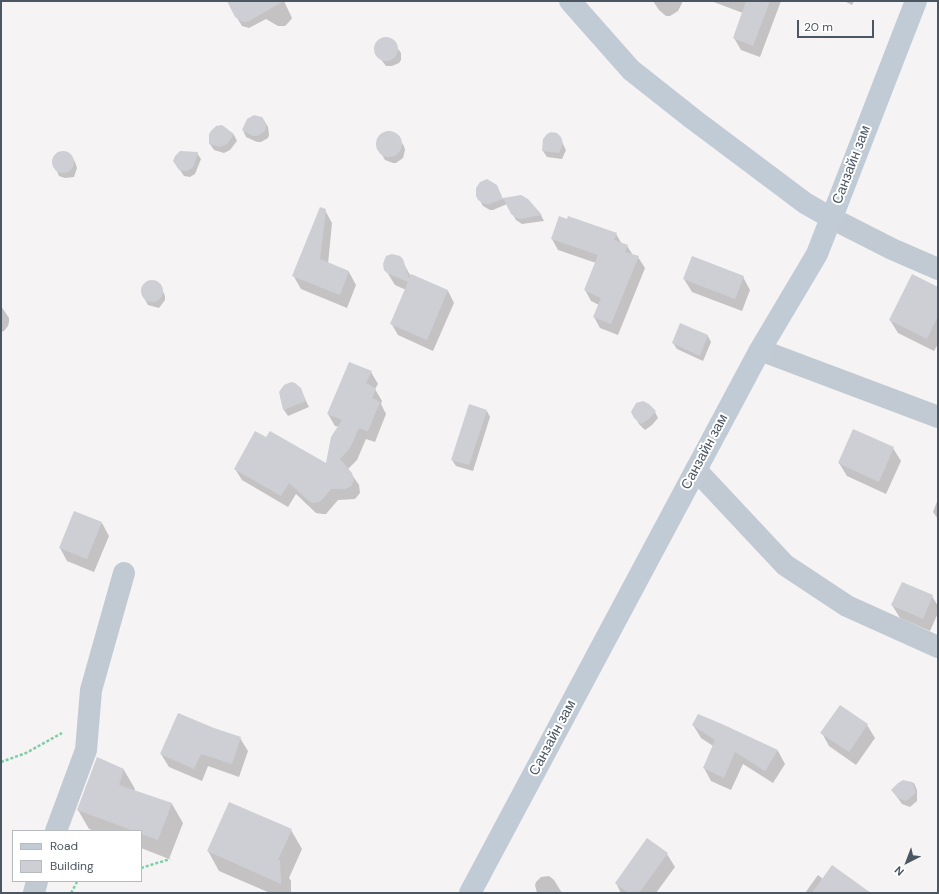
<!DOCTYPE html>
<meta charset="utf-8">
<style>
body{margin:0}
#map{position:relative;width:939px;height:894px;overflow:hidden;background:#f5f3f3;font-family:"DM Sans",sans-serif}
canvas{display:block}
.frame{position:absolute;inset:0;border:2px solid #4a5661;pointer-events:none}
.legend{position:absolute;left:12px;top:830px;width:130px;height:52px;box-sizing:border-box;background:#fff;border:1px solid #b7bbc0;margin:0;padding:5px 7px;list-style:none;font-size:12px;color:#4a5661}
.legend li{display:flex;align-items:center;gap:8px;height:20px}
.legend b{width:20px;border:1px solid #b7bbc0}
.north{position:absolute;left:887px;top:842px;width:40px;height:40px;-webkit-text-stroke:3px #fff;paint-order:stroke;rotate:222deg;font-size:11px;font-weight:700;line-height:16px;text-align:center;color:#4a5661}
.north::after{content:'';display:block;margin:auto;width:14px;height:18px;background:#4a5661;clip-path:polygon(50% 0,100% 100%,50% 72%,0 100%)}
.scale{position:absolute;left:797px;top:20px;width:77px;height:18px;box-sizing:border-box;border:2px solid #4a5661;border-top:0;padding-left:5px;font-size:12px;line-height:14px;white-space:nowrap;color:#4a5661;-webkit-text-stroke:3px #fff;paint-order:stroke}
</style>
<div id="map">
<canvas width="939" height="894"></canvas>
<div class="frame"></div>
<ul class="legend">
<li><b style="height:5px;background:#c1cbd6"></b>Road</li>
<li><b style="height:11px;background:#cdcfd5"></b>Building</li>
</ul>
<div class="north">N</div>
<div class="scale">20 m</div>
</div>
<script>
const ctx = document.querySelector('canvas').getContext('2d');
ctx.lineJoin = 'round';
function fill(path, color) {
  ctx.fillStyle = color;
  ctx.fill(path, 'evenodd');
}
function shape(rows) {
  const path = new Path2D();
  for (const r of rows) {
    if (r.length === 3) {
      path.moveTo(r[0] + r[2], r[1]);
      path.arc(r[0], r[1], r[2], 0, 2 * Math.PI);
      continue;
    }
    path.moveTo(r[0], r[1]);
    for (let i = 2; i < r.length; i += 2) path.lineTo(r[i], r[i + 1]);
  }
  return path;
}
function strokePath(path, color, width, dash) {
  ctx.strokeStyle = color;
  ctx.lineWidth = width;
  ctx.lineCap = dash ? 'butt' : 'round';
  ctx.setLineDash(dash || []);
  ctx.stroke(path);
}
function write(font, color, halo, rows, align = 'center') {
  ctx.font = font + ' "DM Sans",sans-serif';
  ctx.lineWidth = 4;
  ctx.setLineDash([]);
  ctx.textBaseline = 'middle';
  ctx.strokeStyle = halo;
  ctx.fillStyle = color;
  for (const [text, x, y, turn = 0] of rows) {
    ctx.save();
    ctx.translate(x, y);
    ctx.rotate((+turn || 0) * Math.PI / 180);
    ctx.textAlign = isNaN(turn) ? turn : align;
    if (halo) ctx.strokeText(text, 0, 0);
    ctx.fillText(text, 0, 0);
    ctx.restore();
  }
}
fill(shape([
 [240,1,284,1,292,18,289,22,285,26,278,26,266,19,249,28,242,26,234,13],
 [653,1,683,1,678,11,670,16,666,16,659,10],
 [711,1,781,1,760,57,741,50,734,38,743,13],
 [844,1,854,1,852,5],
 [382,39,389,39,392,40,401,53,401,60,399,63,392,66,386,66,377,54,376,47,377,44],
 [262,117,268,127,269,135,268,138,261,142,257,142,246,137,243,130],
 [222,126,234,135,237,141,230,150,224,153,214,150,210,144,210,134,213,129],
 [388,131,395,133,404,146,405,150,403,158,396,163,393,163,385,160,377,146,377,142,380,135],
 [560,138,566,150,562,159,547,157,543,151],
 [66,153,71,155,75,162,77,168,74,177,65,178,59,176,56,169,54,163,57,154],
 [197,153,201,159,195,174,190,177,184,176,174,161],
 [496,186,503,199,521,196,524,197,541,215,544,221,522,224,516,220,507,204,493,210,490,210,483,206,479,199],
 [325,210,332,223,328,264,349,272,356,285,347,308,301,289,293,275],
 [616,234,622,244,627,246,633,255,638,257,645,268,618,335,600,328,594,317,599,305,591,301,585,290,596,263,558,250,552,239],
 [402,260,410,275,448,291,454,303,433,351,398,335,391,323,406,290,395,285,385,269],
 [743,277,750,290,742,311,692,292,684,279],
 [154,282,160,284,165,296,165,300,159,308,148,305,144,298,142,289,147,283],
 [938,288,938,344,934,351,898,333,890,320],
 [1,306,9,318,9,322,8,326,4,331,1,332],
 [681,325,708,336,711,342,703,361,677,349,673,343],
 [371,372,378,384,375,389,382,401,381,404,386,414,375,442,366,439,357,460,348,469,359,485,360,493,355,499,338,500,326,514,323,514,316,513,296,494,288,507,242,480,235,469,327,464,339,427,335,426,328,414],
 [300,389,309,407,288,416,284,410,280,396],
 [487,411,490,417,473,471,456,466,452,460],
 [632,412,655,412,658,418,652,425,645,430,639,424],
 [893,448,901,461,886,494,847,476,839,463],
 [938,499,938,519,933,512],
 [102,523,109,536,94,572,67,561,60,548],
 [932,596,938,606,938,613,930,631,900,618,892,605],
 [698,715,778,751,785,764,773,783,743,764,731,790,711,781,704,768,713,746,701,738,693,725],
 [867,725,875,738,856,765,829,746,822,733],
 [214,729,240,738,248,751,239,777,208,766,202,781,169,767,161,754],
 [97,759,124,770,135,789,134,791,172,804,183,823,169,859,141,848,141,831,95,831,89,829,78,810],
 [903,781,914,783,917,790,917,801,910,807,902,804,892,790],
 [291,830,302,849,289,878,291,881,291,893,270,893,219,871,208,851],
 [667,854,675,867,656,893,621,893,616,883],
 [818,875,823,879,862,893,805,893],
 [549,876,554,880,562,893,537,893,535,885,536,882,541,877]
]), '#0003');
fill(shape([
 [227,1,284,1,249,21,245,22,241,21,235,17],
 [746,1,770,1,753,46,733,38],
 [386,49,12],
 [254,115,262,117,266,124,266,128,264,132,257,136,253,136,242,130,247,119],
 [222,125,234,134,227,144,220,147,209,144,209,134,211,131,216,126],
 [389,144,13],
 [551,132,557,133,561,137,563,143,559,153,542,151,543,139,547,134],
 [180,151,198,152,194,165,192,168,187,171,179,170,173,161,175,156],
 [63,162,11],
 [487,179,497,185,503,199,489,204,485,204,478,200,476,196,476,188,480,182],
 [521,195,528,199,542,215,521,219,517,218,511,214,503,198],
 [320,207,326,209,320,259,349,271,340,295,292,276],
 [559,216,567,219,568,216,617,233,614,240,628,245,625,252,639,256,611,324,593,317,601,298,584,290,598,255,551,239],
 [392,254,400,256,403,259,409,278,411,274,448,290,427,340,390,324,408,282,387,273,384,270,383,264,386,256],
 [692,256,744,276,735,299,683,279],
 [912,274,938,287,938,316,927,339,889,320],
 [152,291,11],
 [680,323,708,335,700,356,672,343],
 [349,362,372,371,366,383,376,389,372,398,380,402,368,431,359,428,350,448,340,459,352,473,354,481,351,486,345,489,331,489,322,500,319,502,312,503,309,501,289,483,281,496,234,469,255,431,266,437,270,431,326,463,331,437,342,420,327,414],
 [291,382,295,383,301,388,306,401,283,410,279,392,284,385],
 [643,401,649,404,656,411,649,419,641,424,634,418,631,412,636,403],
 [469,404,487,410,469,465,451,460],
 [853,429,894,447,879,482,838,463],
 [74,511,102,522,87,559,59,548],
 [902,582,933,595,923,619,891,605],
 [840,705,868,724,849,752,820,733],
 [178,713,214,728,241,737,232,764,201,754,194,769,160,754],
 [698,714,722,724,778,750,765,771,735,752,724,778,703,768,715,740,692,725],
 [97,757,124,769,119,785,172,803,158,840,141,834,141,831,134,831,77,810],
 [903,780,912,782,916,793,906,801,898,798,891,790,898,783],
 [229,802,292,829,278,860,280,860,281,884,207,851],
 [647,838,668,853,639,893,628,893,615,883],
 [832,865,871,893,812,893]
]), '#cdcfd5');
strokePath(shape([
 [1,762,26,753,62,733],
 [141,868,170,859],
 [71,893,77,882,79,881]
]), '#7ad0a6', 2.5, [3, 2]);
strokePath(shape([
 [831,218,892,249,938,269],
 [760,350,938,417],
 [696,470,785,565,847,606,938,647],
 [56,831,86,750,91,690,124,573],
 [34,893,37,881]
]), '#c1cad2', 22);
strokePath(shape([
 [570,1,631,70,693,119,805,203,831,218],
 [470,893,760,350,817,254,831,218,836,207,916,1]
]), '#c1cbd6', 22);
write('14px', '#4a5661', '#fff', [
 ["Санзайн зам",852,165,-69],
 ["Санзайн зам",705,452,-62],
 ["Санзайн зам",553,738,-62]
]);
</script>
